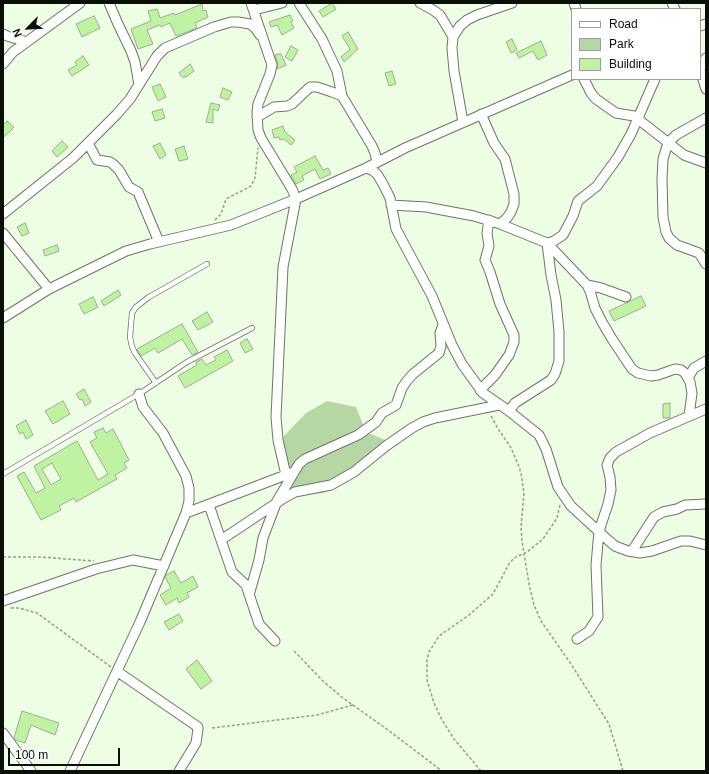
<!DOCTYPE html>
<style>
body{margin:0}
#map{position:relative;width:709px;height:774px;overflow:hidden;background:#edfee5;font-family:Arial,sans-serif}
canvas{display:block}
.frame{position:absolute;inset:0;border:4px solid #090e06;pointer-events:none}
.legend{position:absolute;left:571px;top:8px;width:130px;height:72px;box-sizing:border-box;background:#fff;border:1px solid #9d9f9b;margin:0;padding:5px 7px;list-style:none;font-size:12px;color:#090e06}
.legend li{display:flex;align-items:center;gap:8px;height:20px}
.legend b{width:20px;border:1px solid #9d9f9b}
.north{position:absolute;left:8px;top:8px;width:40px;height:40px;-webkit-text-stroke:3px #fff;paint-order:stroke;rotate:246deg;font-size:11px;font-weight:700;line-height:16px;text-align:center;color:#090e06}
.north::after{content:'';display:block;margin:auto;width:14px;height:18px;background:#090e06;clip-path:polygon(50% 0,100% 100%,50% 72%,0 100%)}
.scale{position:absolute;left:8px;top:748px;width:112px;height:18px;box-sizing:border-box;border:2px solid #090e06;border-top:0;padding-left:5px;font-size:12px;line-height:14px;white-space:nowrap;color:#090e06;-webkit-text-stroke:3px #fff;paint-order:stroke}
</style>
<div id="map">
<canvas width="709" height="774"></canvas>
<div class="frame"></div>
<ul class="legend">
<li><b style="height:5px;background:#fff"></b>Road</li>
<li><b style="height:11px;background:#b6d7a4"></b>Park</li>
<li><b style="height:11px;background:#bff3a2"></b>Building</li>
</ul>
<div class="north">N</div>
<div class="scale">100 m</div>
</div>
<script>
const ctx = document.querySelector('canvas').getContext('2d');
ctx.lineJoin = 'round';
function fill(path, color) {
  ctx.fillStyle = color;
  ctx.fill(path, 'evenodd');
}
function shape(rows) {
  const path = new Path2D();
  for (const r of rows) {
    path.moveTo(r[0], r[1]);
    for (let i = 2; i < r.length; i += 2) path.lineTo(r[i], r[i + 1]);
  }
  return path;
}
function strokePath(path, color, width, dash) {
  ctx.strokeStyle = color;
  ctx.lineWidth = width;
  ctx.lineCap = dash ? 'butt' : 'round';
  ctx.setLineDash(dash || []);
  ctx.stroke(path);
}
fill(shape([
 [327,401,356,407,366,432,385,440,387,442,361,471,323,493,296,496,290,492,281,478,283,466,279,441,306,413]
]), '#b6d7a4');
const building = shape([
 [332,3,336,9,323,17,319,11,332,3],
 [202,4,203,11,206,10,208,17,195,23,197,28,176,36,170,23,161,27,160,25,147,30,153,44,138,49,131,29,151,21,148,11,157,9,160,18,174,13,175,15,202,4],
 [290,15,293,21,291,22,294,28,282,35,277,25,271,27,269,22,290,15],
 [94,16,100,28,82,37,76,24,94,16],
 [348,32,358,49,344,62,341,57,350,49,342,36,348,32],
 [512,39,517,50,511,53,506,42,512,39],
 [541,41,547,55,538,60,533,51,519,58,516,53,541,41],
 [291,46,298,50,292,61,285,57,291,46],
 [278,54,281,54,286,65,277,69,278,63,275,55,278,54],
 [83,56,89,65,72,76,68,70,77,65,75,62,83,56],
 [190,64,194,71,186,77,182,77,179,73,190,64],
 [392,71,396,84,389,86,385,73,392,71],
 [160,84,166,97,158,101,152,87,160,84],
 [223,88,232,92,228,100,220,97,223,88],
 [211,103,220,105,218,111,213,109,213,123,206,122,211,103],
 [162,109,165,118,155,121,152,112,162,109],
 [7,121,14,127,3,138,3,125,7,121],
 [283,126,285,132,295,140,291,145,284,139,280,140,279,137,274,138,272,130,283,126],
 [62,141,68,147,57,157,52,151,62,141],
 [160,143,166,155,160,159,153,146,160,143],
 [184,146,188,159,179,161,175,149,184,146],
 [315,156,323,170,328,168,331,174,320,179,315,169,302,176,304,180,296,184,291,175,297,172,294,167,315,156],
 [25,223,29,233,22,236,17,227,25,223],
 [57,245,59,251,45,256,43,250,57,245],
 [118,290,121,295,104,306,101,301,118,290],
 [641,296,646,306,614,321,609,311,641,296],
 [93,297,98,307,84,314,79,304,93,297],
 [207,312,213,322,198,330,192,321,207,312],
 [182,324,198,352,192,355,182,339,158,353,155,348,141,356,138,351,137,349,182,324],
 [247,339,253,349,245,353,240,343,247,339],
 [227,350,233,361,185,388,178,376,197,365,196,362,202,359,206,365,216,360,214,357,227,350],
 [84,389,91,402,85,406,82,399,80,400,76,394,84,389],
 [63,401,70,414,53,424,45,411,63,401],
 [670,403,670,418,663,418,663,404,670,403],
 [26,420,33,435,26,439,23,432,20,434,16,426,26,420],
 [103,428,106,433,113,429,129,460,124,463,127,468,115,475,117,479,106,485,76,502,74,498,59,506,61,510,41,520,17,476,24,472,36,493,45,488,34,466,77,441,98,480,108,474,90,442,97,438,94,432,103,428],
 [52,463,61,479,51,485,42,469,52,463],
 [174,571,181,583,193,576,198,587,187,593,189,597,179,603,177,598,166,605,160,595,171,588,165,577,166,575,174,571],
 [179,614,183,621,169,630,164,622,179,614],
 [197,660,212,681,201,689,186,669,197,660],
 [22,711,59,723,55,735,31,725,25,743,16,740,14,738,22,711]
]);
fill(building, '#bff3a2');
strokePath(building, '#9dad95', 1);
const service = shape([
 [156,383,135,353,132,347,130,337,132,313,136,307,149,297,207,264],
 [3,474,139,394,187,362,252,328]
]);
const minor = shape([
 [109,3,118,24,131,51,135,62,139,85],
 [251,3,272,65,270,74,258,104,257,112,258,130,261,138,292,189,296,199,283,267,276,417,278,440,286,475],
 [299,3,322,39,337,71,342,96],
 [420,3,433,10,440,15,453,37],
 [574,3,576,9],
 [672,3,675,9],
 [254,10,282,3],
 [700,26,706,24],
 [3,34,7,36,27,42],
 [3,64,13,52,80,3],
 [700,69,706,58],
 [700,70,706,89],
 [584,79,591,93,596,99,616,113,634,116,684,155,706,163],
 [481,114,494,143,505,159,514,194,514,204,511,212,507,218,500,224],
 [257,117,274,107,287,106,292,104,310,87,317,87,332,92,342,96,372,146,375,153,377,162],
 [706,118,676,135,668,143,663,159,662,179,663,217,666,232,669,238,677,245,699,253,706,264],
 [463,122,454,71,452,48,453,37,460,26,467,20,477,15,512,3],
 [88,143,97,160,110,162,113,164,119,170,129,187,138,192,159,242],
 [366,168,372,170,377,174,383,184,390,198,396,229,432,296,452,345,462,364,483,393,509,411,539,435,546,449,558,487,571,506,608,540,615,546,628,551,640,553,652,551,681,541,690,541,706,545],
 [391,205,426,207,474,216,500,224,547,243,587,285,590,291,595,308,602,322,612,339,632,369,638,373,651,376,658,375,675,369,681,370,685,373,690,382,692,393,689,416],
 [3,214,73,158,117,114,130,99,157,56,165,48,214,27,231,22,238,22,250,24,255,28,260,35],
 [3,233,49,289],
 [587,285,601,288,626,297],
 [3,318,49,289,126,251,150,244,231,225,296,199,366,168,405,148,572,75],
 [688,378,694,368,706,361],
 [480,390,495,375,509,355,514,342,514,335,500,304,490,272,485,260,489,246,487,233,489,220],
 [509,411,515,403,551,380,555,374,559,361,559,332,556,300,551,275,547,243,554,241,563,235,573,216,578,201,597,186,618,157,631,134,655,79],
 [209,505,232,572,246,585,259,624,275,641],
 [186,513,291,473],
 [221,540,284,498,295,492,331,485,354,472,386,446,412,428,423,422,435,418,499,405],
 [632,551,654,517,663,512,677,509,685,505,706,504],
 [249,595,259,560,263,538,277,501,299,464,305,459,358,435,376,422,382,413,396,405,402,388,406,382,413,374,439,353,441,346,440,333,443,325],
 [3,601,96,569,133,560,164,566],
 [577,639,589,631,598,617,596,565,599,531,608,504,611,490,610,477,607,465,610,458,616,452,650,433,706,409],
 [118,672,198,727,198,729,196,743,179,771],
 [3,733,31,771],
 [70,771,140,622,186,513,189,501,189,488,186,476,163,433,143,407,139,394]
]);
strokePath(service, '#6a7862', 6);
strokePath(minor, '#6a7862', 11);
strokePath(shape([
 [215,220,221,214,226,199,251,186,255,178,258,148],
 [491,416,497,427,511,448,518,464,521,473,524,493,521,527,522,541,529,584,534,605,541,621,571,664,609,724,623,771],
 [3,557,40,557,94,561],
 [11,608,19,608,37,613,111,667],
 [294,651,324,682,343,698,388,730,442,771],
 [212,728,317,715,353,705],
 [481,771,454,739,442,720,434,703,427,680,427,660,429,652,439,636,469,615,493,594,509,564,514,558,527,552,543,539,557,518,560,505]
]), '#939f8d', 1.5, [3, 2]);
strokePath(service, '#fff', 4.5);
strokePath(minor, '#fff', 9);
</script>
